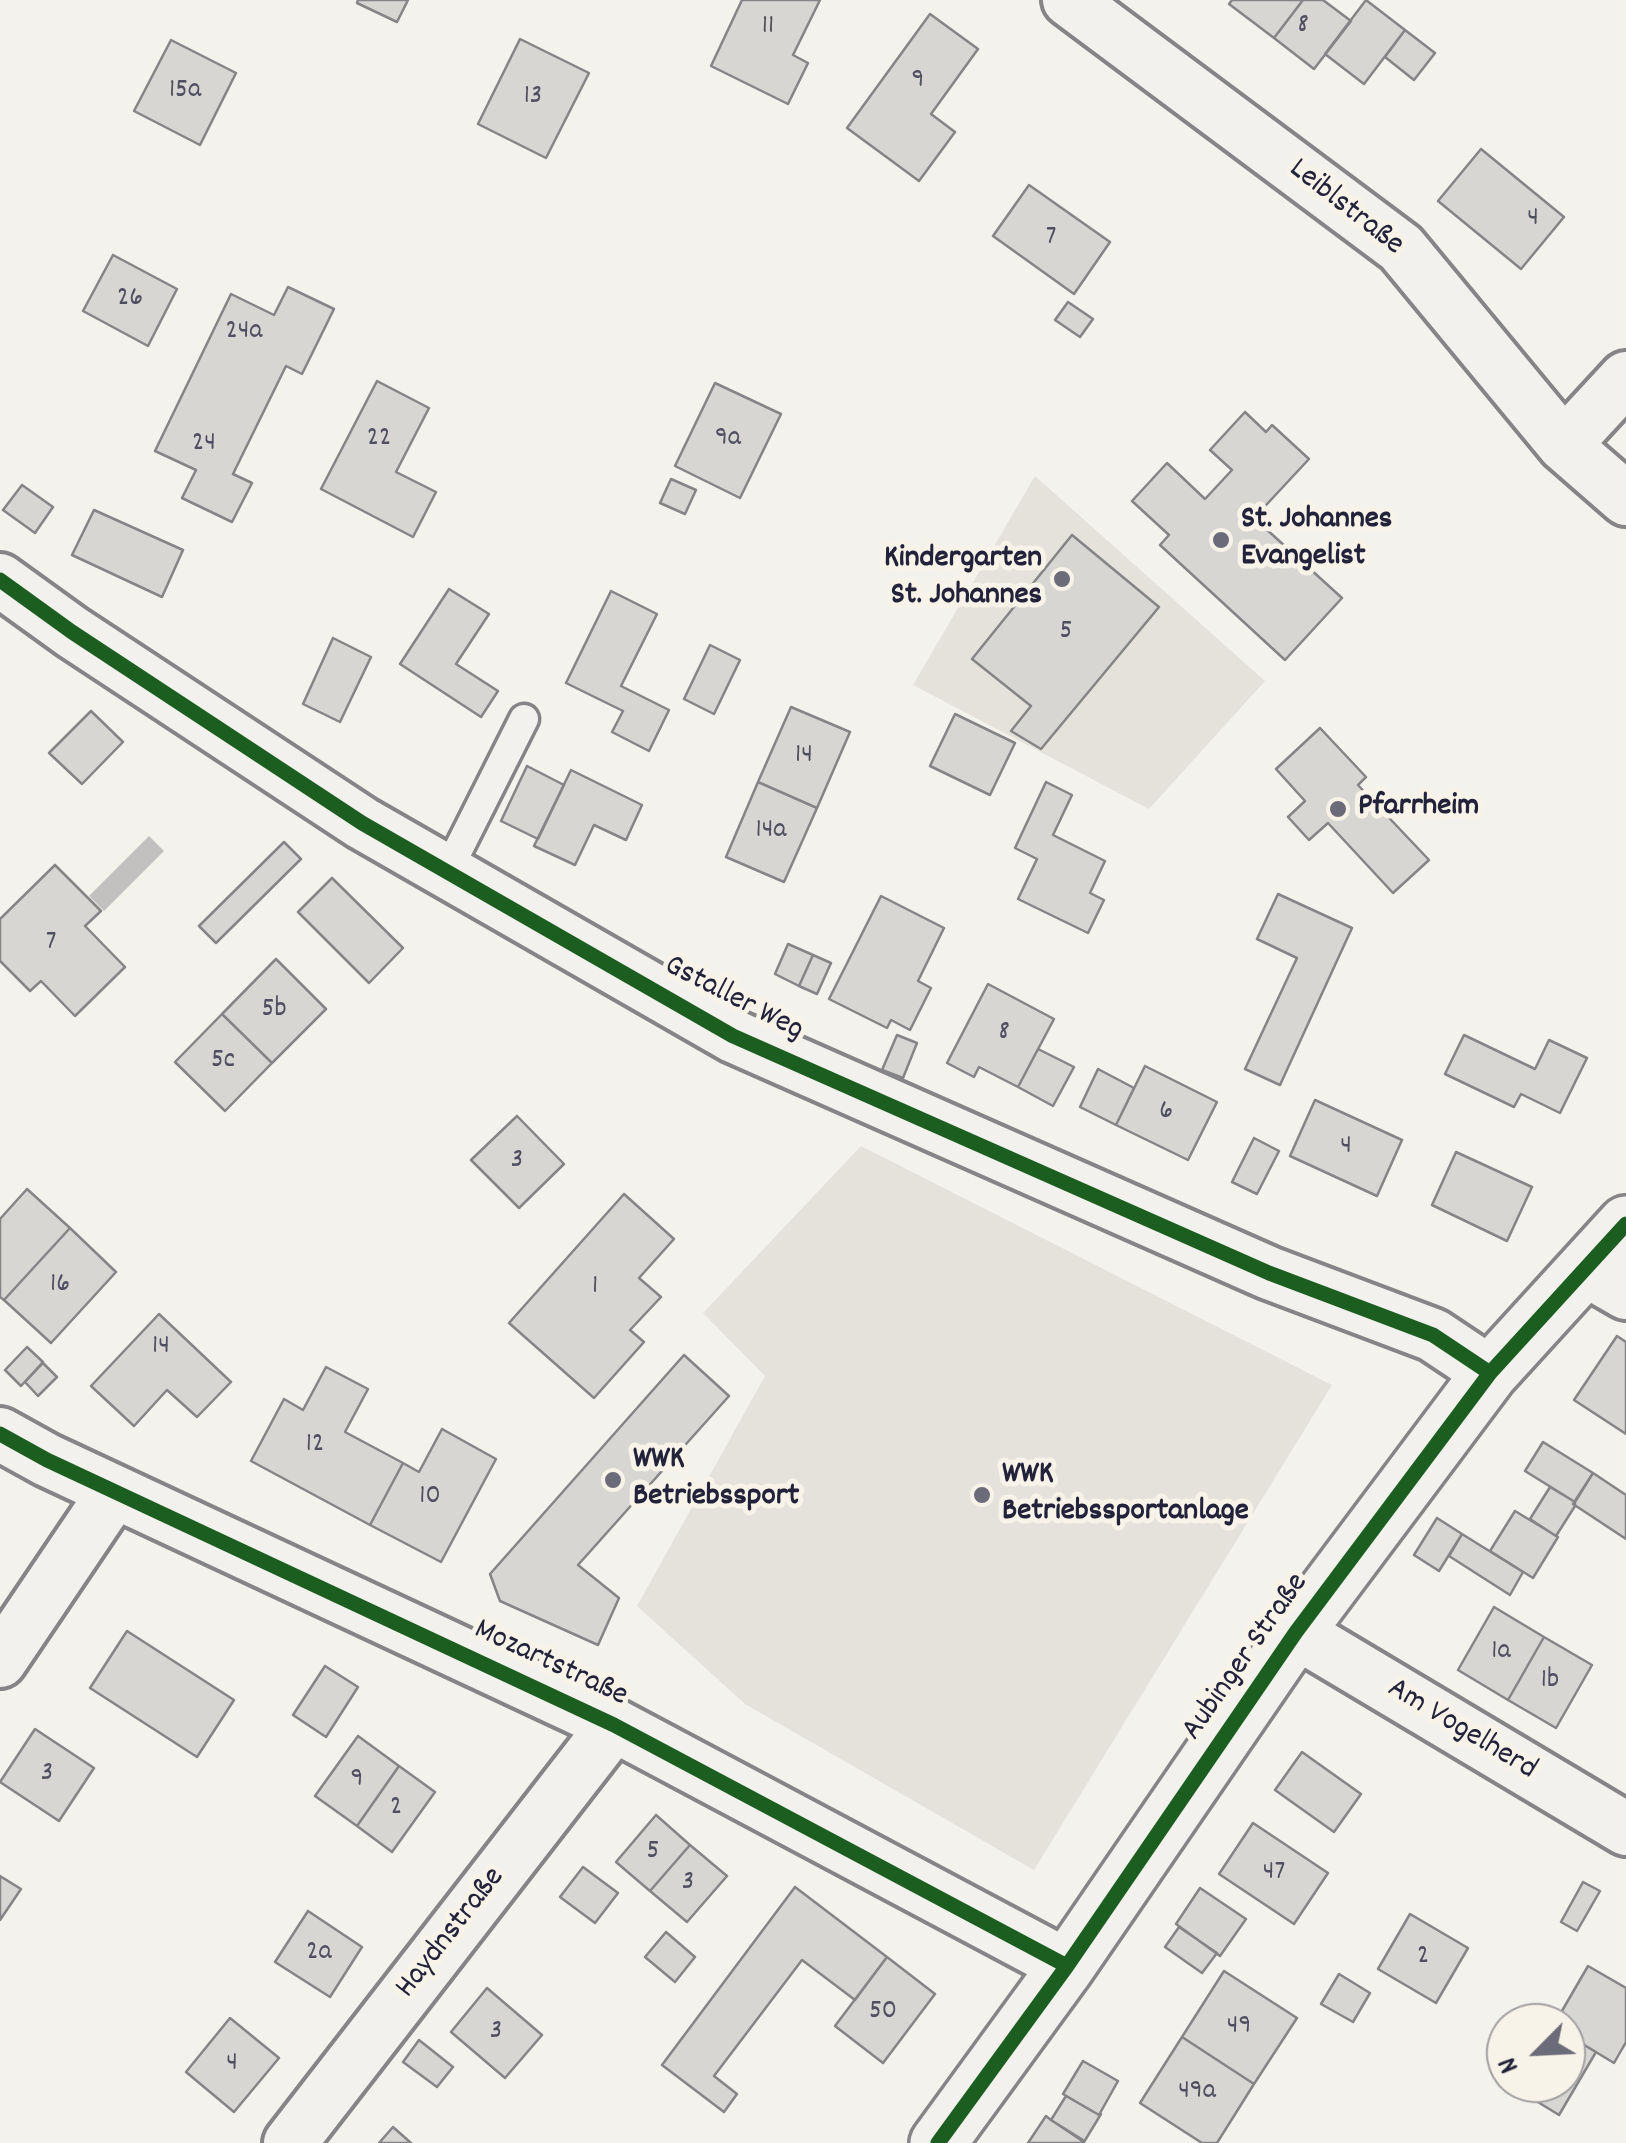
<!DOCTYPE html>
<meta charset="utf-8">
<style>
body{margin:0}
#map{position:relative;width:1626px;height:2143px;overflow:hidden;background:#f4f2ec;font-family:Dekko,sans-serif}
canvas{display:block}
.north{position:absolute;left:1486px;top:2003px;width:100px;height:100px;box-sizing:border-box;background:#f7f3e8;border:2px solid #a29fa3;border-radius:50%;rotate:246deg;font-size:28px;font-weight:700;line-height:40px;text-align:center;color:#22223b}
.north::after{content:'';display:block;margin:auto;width:35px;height:45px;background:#6c6b79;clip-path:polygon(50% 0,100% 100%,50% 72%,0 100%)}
</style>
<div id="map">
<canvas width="1626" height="2143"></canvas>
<div class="north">N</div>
</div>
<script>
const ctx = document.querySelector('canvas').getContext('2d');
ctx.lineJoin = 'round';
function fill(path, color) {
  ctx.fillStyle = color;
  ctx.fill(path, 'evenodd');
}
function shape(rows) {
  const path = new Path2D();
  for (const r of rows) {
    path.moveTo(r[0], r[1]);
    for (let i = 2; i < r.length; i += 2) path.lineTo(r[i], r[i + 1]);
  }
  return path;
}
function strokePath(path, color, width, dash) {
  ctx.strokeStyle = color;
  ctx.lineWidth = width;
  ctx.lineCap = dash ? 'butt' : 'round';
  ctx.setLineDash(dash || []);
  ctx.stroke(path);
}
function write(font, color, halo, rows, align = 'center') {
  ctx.font = font + ' Dekko,sans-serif';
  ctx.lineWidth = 10;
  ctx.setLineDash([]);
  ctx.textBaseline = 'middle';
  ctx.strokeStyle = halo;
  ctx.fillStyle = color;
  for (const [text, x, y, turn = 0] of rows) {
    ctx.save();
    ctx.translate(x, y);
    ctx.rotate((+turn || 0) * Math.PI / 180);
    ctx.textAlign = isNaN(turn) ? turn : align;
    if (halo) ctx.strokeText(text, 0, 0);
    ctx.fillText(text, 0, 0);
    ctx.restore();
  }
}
fill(shape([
 [1035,476,1265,681,1149,809,913,685],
 [861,1146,1332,1385,1034,1870,745,1704,637,1606,765,1376,703,1313]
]), '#e5e2dc');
fill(shape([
 [149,836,164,851,104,911,89,896]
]), '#c3c0c0');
const building = shape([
 [358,0,408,0,397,22,357,3,358,0],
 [742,0,820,0,793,55,808,63,788,104,711,66,742,0],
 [1232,0,1303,0,1274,38,1229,4,1232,0],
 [1303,0,1323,0,1351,21,1314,69,1274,38,1303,0],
 [1366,0,1405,30,1364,84,1325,54,1366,0],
 [930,14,978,49,931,114,955,132,919,181,847,128,930,14],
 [1405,30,1435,53,1414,80,1385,57,1405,30],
 [520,39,589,73,546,158,478,124,520,39],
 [171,40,236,73,200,145,134,111,171,40],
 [1481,149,1564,217,1521,269,1438,201,1481,149],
 [1029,185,1110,242,1074,294,993,236,1029,185],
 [113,255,177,289,148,346,83,311,113,255],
 [288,287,334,309,302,374,286,366,233,474,252,483,232,522,182,498,196,470,155,451,231,294,274,315,288,287],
 [1068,302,1093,319,1080,337,1055,320,1068,302],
 [377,381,429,408,396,472,436,492,413,537,321,489,377,381],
 [715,383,781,414,740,498,675,466,715,383],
 [1245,412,1266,432,1272,425,1309,459,1254,518,1342,598,1285,660,1160,545,1169,535,1132,501,1167,463,1205,499,1232,470,1210,450,1245,412],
 [671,479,696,490,685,514,660,503,671,479],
 [22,485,53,507,35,533,3,510,22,485],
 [94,510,183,550,162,597,72,555,94,510],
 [1072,535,1159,607,1041,749,1011,731,1031,706,972,659,1072,535],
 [449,589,489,614,456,664,498,691,481,717,400,664,449,589],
 [611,591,657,614,621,686,669,710,649,751,612,732,623,711,566,683,611,591],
 [333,638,371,657,340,722,303,704,333,638],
 [710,645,740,660,714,714,684,699,710,645],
 [791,707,850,732,817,808,758,782,791,707],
 [91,711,123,742,82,784,49,753,91,711],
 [955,714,1015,743,990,795,930,766,955,714],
 [1320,728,1366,777,1358,785,1429,860,1393,893,1328,823,1309,840,1288,817,1305,801,1276,769,1320,728],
 [527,766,564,785,538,839,501,821,527,766],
 [571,770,642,805,626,840,594,825,575,865,534,846,571,770],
 [758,782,817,808,784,882,726,857,758,782],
 [1046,782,1072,795,1053,835,1105,861,1090,893,1104,900,1088,933,1018,899,1037,859,1015,848,1046,782],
 [284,842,301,859,216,943,199,926,284,842],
 [55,865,101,911,85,926,125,967,75,1016,41,981,30,991,0,961,0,919,55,865],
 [332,878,403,948,369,983,298,912,332,878],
 [1278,894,1352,928,1280,1085,1245,1069,1297,958,1257,939,1278,894],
 [881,896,944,928,918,981,931,988,910,1030,891,1020,887,1028,829,999,881,896],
 [788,944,813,955,799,986,775,974,788,944],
 [813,955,831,963,817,994,799,986,813,955],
 [276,959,326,1009,272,1063,222,1014,276,959],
 [988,984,1054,1019,1018,1087,979,1067,974,1077,947,1063,988,984],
 [222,1014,272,1063,225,1111,175,1062,222,1014],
 [897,1035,917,1043,903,1078,882,1070,897,1035],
 [1464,1035,1535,1069,1549,1040,1587,1058,1560,1113,1521,1094,1514,1107,1445,1074,1464,1035],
 [1038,1049,1074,1067,1053,1106,1018,1087,1038,1049],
 [1145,1066,1217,1102,1188,1160,1116,1125,1145,1066],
 [1098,1069,1134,1088,1116,1125,1080,1107,1098,1069],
 [1315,1100,1402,1140,1377,1196,1290,1156,1315,1100],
 [517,1116,564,1164,519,1208,471,1160,517,1116],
 [1254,1138,1279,1151,1257,1194,1232,1182,1254,1138],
 [1456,1152,1532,1187,1507,1241,1432,1205,1456,1152],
 [27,1189,70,1228,4,1300,0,1297,0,1219,27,1189],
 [624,1194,674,1239,639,1278,661,1297,630,1330,644,1342,594,1398,509,1323,624,1194],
 [70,1228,116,1272,51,1343,4,1300,70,1228],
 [159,1314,231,1382,197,1417,167,1390,134,1426,91,1386,159,1314],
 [1617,1336,1626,1342,1626,1434,1574,1400,1617,1336],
 [27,1347,43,1362,21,1386,5,1370,27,1347],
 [684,1355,729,1396,578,1565,619,1598,598,1645,500,1601,490,1574,684,1355],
 [43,1363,57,1377,38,1396,25,1382,43,1363],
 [326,1367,368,1389,345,1432,403,1463,370,1525,251,1461,284,1399,303,1410,326,1367],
 [442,1429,496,1459,441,1562,370,1525,403,1463,419,1472,442,1429],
 [1543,1442,1593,1473,1575,1502,1525,1471,1543,1442],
 [1593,1473,1626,1495,1626,1539,1573,1504,1593,1473],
 [1550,1487,1575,1502,1575,1506,1556,1536,1530,1519,1550,1487],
 [1515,1511,1558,1537,1533,1578,1490,1551,1515,1511],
 [1437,1518,1462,1534,1439,1571,1414,1555,1437,1518],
 [1462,1534,1523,1572,1510,1595,1449,1556,1462,1534],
 [1494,1607,1544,1637,1508,1700,1458,1670,1494,1607],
 [127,1631,234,1700,197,1757,90,1688,127,1631],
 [1544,1637,1592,1665,1556,1728,1508,1700,1544,1637],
 [325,1666,358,1687,326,1737,293,1715,325,1666],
 [35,1729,94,1768,59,1821,0,1782,35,1729],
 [358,1736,399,1766,357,1826,315,1796,358,1736],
 [1302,1752,1361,1794,1334,1832,1275,1790,1302,1752],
 [399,1766,435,1792,392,1852,357,1826,399,1766],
 [656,1815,690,1845,650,1891,616,1862,656,1815],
 [1253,1823,1328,1873,1294,1924,1219,1874,1253,1823],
 [690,1845,727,1876,687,1922,650,1891,690,1845],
 [583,1867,618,1893,595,1923,560,1897,583,1867],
 [0,1876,21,1889,0,1920,0,1876],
 [1583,1882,1600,1891,1577,1931,1561,1922,1583,1882],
 [795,1887,887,1957,855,2000,802,1960,714,2076,737,2094,724,2112,662,2065,795,1887],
 [1200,1888,1246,1919,1220,1956,1176,1924,1200,1888],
 [308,1911,362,1947,330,1997,275,1962,308,1911],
 [1410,1914,1468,1948,1436,2003,1378,1969,1410,1914],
 [1179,1927,1217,1953,1202,1973,1165,1947,1179,1927],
 [666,1932,695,1957,675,1982,645,1957,666,1932],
 [887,1957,935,1994,883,2063,835,2026,887,1957],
 [1588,1966,1626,1988,1626,2042,1614,2063,1566,2034,1566,2023,1555,2023,1588,1966],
 [1224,1971,1297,2018,1254,2084,1182,2037,1224,1971],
 [1339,1974,1370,1993,1353,2022,1321,2004,1339,1974],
 [487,1988,542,2035,505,2078,451,2032,487,1988],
 [230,2018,279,2058,234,2112,186,2072,230,2018],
 [1566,2034,1596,2052,1559,2115,1507,2083,1566,2083,1566,2034],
 [1182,2037,1254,2084,1217,2143,1202,2143,1140,2103,1182,2037],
 [419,2040,453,2067,437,2087,403,2062,419,2040],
 [1083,2061,1118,2081,1099,2115,1063,2094,1083,2061],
 [1066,2096,1099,2115,1101,2114,1084,2142,1051,2120,1066,2096],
 [1046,2116,1051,2120,1083,2140,1081,2143,1028,2143,1046,2116],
 [393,2127,411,2143,379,2143,393,2127]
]);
fill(building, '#d7d6d3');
strokePath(building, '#858486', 2.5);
const service = shape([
 [447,872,524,719]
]);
const minor = shape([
 [1069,0,1401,248,1564,445,1626,499],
 [1564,445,1626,378],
 [0,580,72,632,362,823,733,1036,1269,1273,1433,1335,1490,1373],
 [1586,1270,1626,1293],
 [0,1434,47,1460,614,1725,1067,1966],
 [1296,1632,1626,1829],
 [0,1661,114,1492],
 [290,2143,614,1725]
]);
const tertiary = shape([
 [938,2143,1067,1966,1296,1632,1490,1373,1626,1224]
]);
strokePath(service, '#858486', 35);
strokePath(minor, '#858486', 60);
strokePath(tertiary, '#858486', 62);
strokePath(service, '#f2f1ed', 28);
strokePath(minor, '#f2f1ed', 52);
strokePath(tertiary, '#f2f1ed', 55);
strokePath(shape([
 [0,580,72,632,362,823,733,1036,1269,1273,1433,1335,1490,1373],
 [0,1434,47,1460,614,1725,1067,1966],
 [938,2143,1067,1966,1296,1632,1490,1373,1626,1224]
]), '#1b5e20', 15);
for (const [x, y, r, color] of [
 [1221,540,10,"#6c6b79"],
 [1062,579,10,"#6c6b79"],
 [1338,809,10,"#6c6b79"],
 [613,1480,10,"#6c6b79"],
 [982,1495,10,"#6c6b79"]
]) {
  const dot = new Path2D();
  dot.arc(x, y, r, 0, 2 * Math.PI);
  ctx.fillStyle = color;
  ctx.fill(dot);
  strokePath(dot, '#f7f3e8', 4);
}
write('28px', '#4f4f61', null, [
 ["8",1303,27],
 ["11",768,28],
 ["9",918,82],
 ["15a",185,92],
 ["13",533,98],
 ["4",1533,220],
 ["7",1051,239],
 ["26",130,300],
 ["24a",244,333],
 ["22",379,440],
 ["9a",728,440],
 ["24",204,445],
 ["5",1066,633],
 ["14",804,757],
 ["14a",771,832],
 ["7",51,944],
 ["5b",274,1011],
 ["8",1004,1034],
 ["5c",223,1062],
 ["6",1166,1113],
 ["4",1346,1148],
 ["3",517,1162],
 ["16",60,1286],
 ["1",595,1288],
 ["14",161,1348],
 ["12",315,1446],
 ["10",430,1498],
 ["1a",1501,1653],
 ["1b",1550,1682],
 ["3",47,1775],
 ["9",357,1781],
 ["2",396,1809],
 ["5",653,1853],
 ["47",1274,1874],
 ["3",688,1884],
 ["2a",319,1954],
 ["2",1423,1958],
 ["50",883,2013],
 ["49",1239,2028],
 ["3",496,2033],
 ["4",232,2065],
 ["49a",1197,2093]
]);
write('32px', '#22223b', '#f7f3e8', [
 ["Leiblstraße",1345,209,38],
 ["Gstaller Weg",733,1000,27],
 ["Aubinger Straße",1247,1658,-55],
 ["Mozartstraße",550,1665,25],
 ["Am Vogelherd",1461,1731,31],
 ["Haydnstraße",452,1934,-52]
]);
write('bold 32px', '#22223b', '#f7f3e8', [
 ["St. Johannes",1241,522],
 ["Evangelist",1241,559],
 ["Kindergarten",1042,561,"right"],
 ["St. Johannes",1042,598,"right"],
 ["Pfarrheim",1358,809],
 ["WWK",633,1462],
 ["Betriebssport",633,1499],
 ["WWK",1002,1477],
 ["Betriebssportanlage",1002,1514]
], 'left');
</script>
